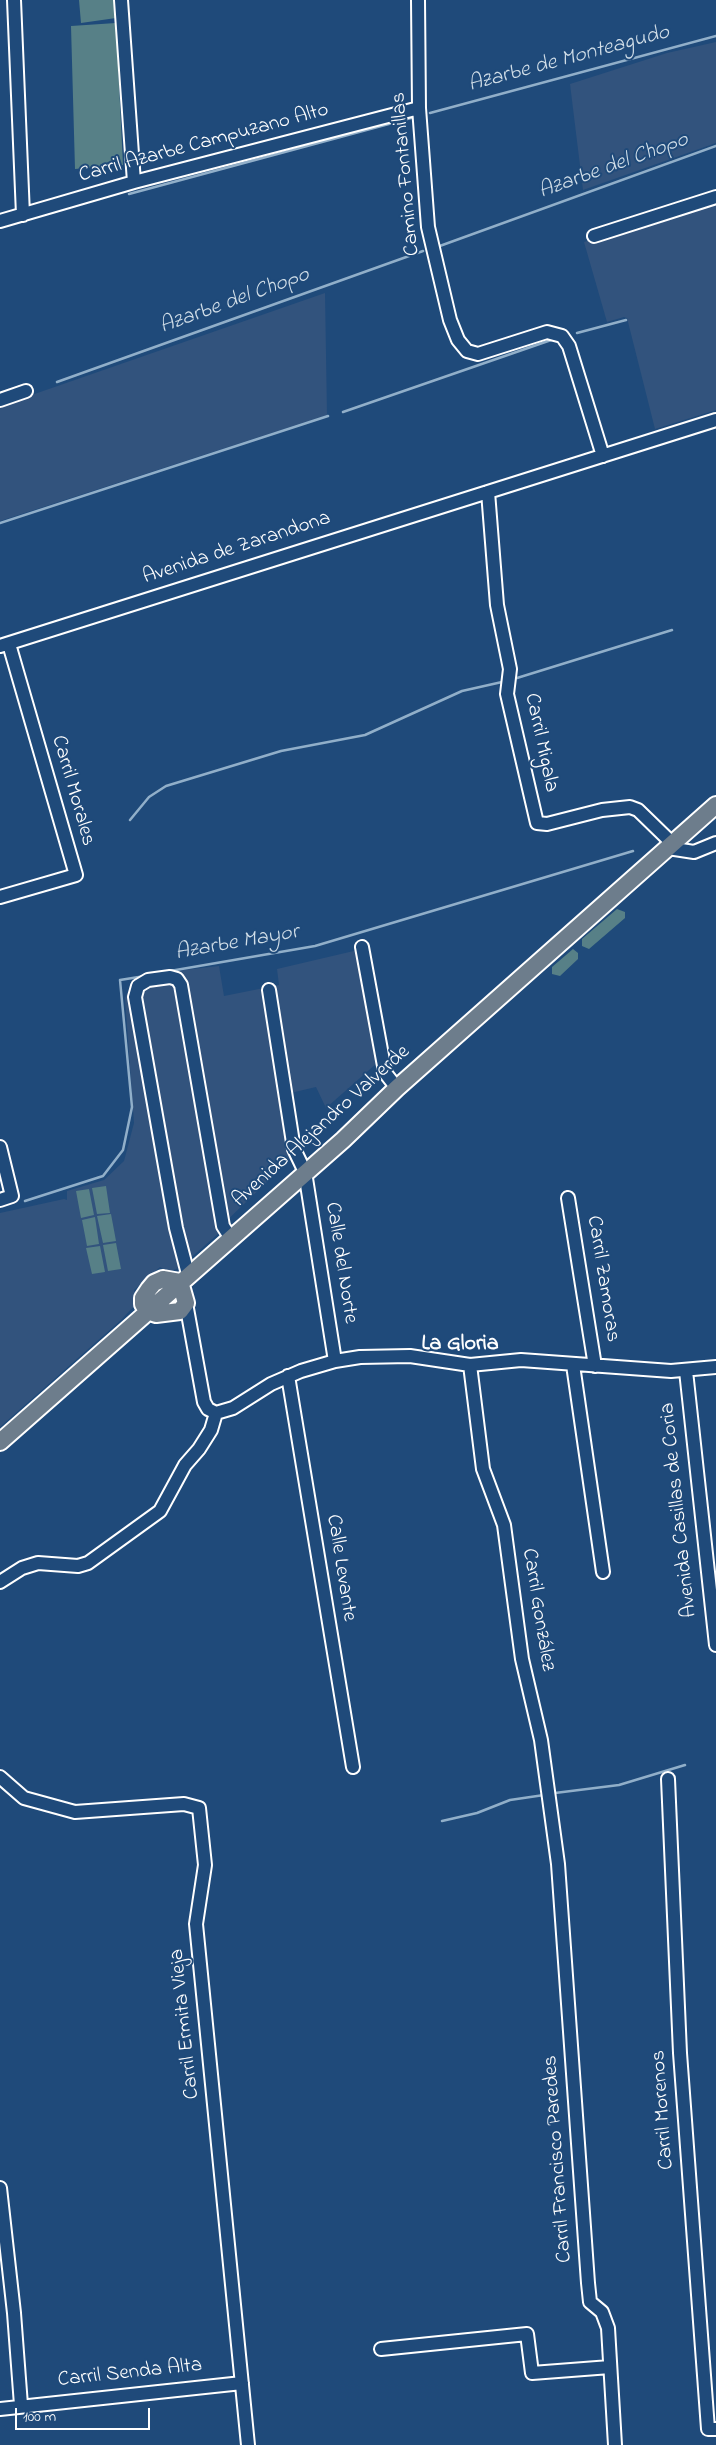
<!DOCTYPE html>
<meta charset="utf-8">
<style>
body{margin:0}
#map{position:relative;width:716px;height:2445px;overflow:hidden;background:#1f4a7a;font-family:"Indie Flower",sans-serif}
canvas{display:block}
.scale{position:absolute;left:15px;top:2408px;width:135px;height:22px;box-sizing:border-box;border:2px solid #fff;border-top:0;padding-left:6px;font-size:15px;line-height:18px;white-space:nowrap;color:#fff;-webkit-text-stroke:4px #1f4a7a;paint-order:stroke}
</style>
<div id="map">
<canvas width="716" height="2445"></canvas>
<div class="scale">100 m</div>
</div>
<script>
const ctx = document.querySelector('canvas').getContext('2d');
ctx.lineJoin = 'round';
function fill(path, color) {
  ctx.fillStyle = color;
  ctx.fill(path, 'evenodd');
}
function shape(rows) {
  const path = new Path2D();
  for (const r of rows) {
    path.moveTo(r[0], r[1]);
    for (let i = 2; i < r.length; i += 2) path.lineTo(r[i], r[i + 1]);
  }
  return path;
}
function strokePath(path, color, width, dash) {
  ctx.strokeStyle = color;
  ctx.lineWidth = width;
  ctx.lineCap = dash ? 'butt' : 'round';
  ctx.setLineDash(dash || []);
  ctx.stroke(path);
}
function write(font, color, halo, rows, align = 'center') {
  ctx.font = font + ' "Indie Flower",sans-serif';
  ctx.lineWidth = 4;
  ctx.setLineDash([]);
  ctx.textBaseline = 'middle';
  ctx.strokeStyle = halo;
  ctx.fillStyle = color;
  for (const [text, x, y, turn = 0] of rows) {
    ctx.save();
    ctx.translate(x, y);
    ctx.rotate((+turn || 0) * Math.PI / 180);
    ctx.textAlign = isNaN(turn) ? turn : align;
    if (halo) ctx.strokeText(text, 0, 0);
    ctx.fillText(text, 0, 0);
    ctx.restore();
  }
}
fill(shape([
 [716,42,716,143,583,190,570,84,667,53],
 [716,200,716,410,655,429,627,318,624,317,607,322,584,242],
 [325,293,327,415,0,521,0,406],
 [358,950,377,1063,326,1108,316,1087,282,1095,292,1158,219,1228,218,1234,179,1268,168,1272,160,1267,134,1290,136,1304,121,1320,0,1427,0,1213,64,1199,67,1200,67,1191,104,1180,124,1161,134,1123,125,998,133,982,184,970,219,966,224,996,279,985,277,969]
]), '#32537d');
fill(shape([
 [79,0,121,0,123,17,81,23],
 [116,23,123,165,75,169,71,26],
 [617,909,625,912,625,918,589,949,582,946,582,939],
 [573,949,578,953,578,959,560,976,552,974,552,967],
 [106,1186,110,1213,97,1214,92,1188],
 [89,1189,94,1215,81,1218,76,1191],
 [111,1214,116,1241,103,1243,97,1216],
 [95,1217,99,1244,87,1246,82,1220],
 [116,1243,121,1269,108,1271,103,1245],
 [100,1246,105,1272,92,1274,86,1248]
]), '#578087');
strokePath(shape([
 [430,113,716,36],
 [129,194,411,118],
 [437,247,716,146],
 [577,333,626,320],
 [57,382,423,251],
 [343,412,554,339],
 [0,523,328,416],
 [517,678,672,630],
 [130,820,149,797,166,786,281,751,365,735,462,691,502,682],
 [170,971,315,946,633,851],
 [25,1201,103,1176,123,1150,132,1107,120,980,145,976],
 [555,1793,619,1785,685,1765],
 [442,1821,477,1813,510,1800,544,1795]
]), '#91afc9', 2.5);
const minor = shape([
 [14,0,23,215],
 [121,0,134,182],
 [418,0,419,108,428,227,450,320,458,340,467,351,478,354,547,332,562,336,569,346,603,456],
 [0,221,134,182,419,108],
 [594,236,716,197],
 [0,400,26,391],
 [488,492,497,605,510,669,507,694,537,823,547,824,602,810,630,807,638,810,673,844],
 [0,646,716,420],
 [668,848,694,852,716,843],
 [0,897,76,875,9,644],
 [362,947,384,1066,386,1074,397,1088],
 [269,990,294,1149,305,1172,335,1361],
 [0,1147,12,1196,0,1200],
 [568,1198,595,1366],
 [188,1274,176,1228,135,997,138,986,148,980,170,977,177,979,181,985,223,1226,230,1237],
 [186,1303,204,1402,208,1409,216,1413],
 [470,1365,483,1469,504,1525,522,1659,541,1740,558,1864,588,2283,590,2302,602,2312,608,2328,615,2445],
 [573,1365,603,1572],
 [686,1371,716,1645],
 [288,1376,353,1767],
 [216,1413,233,1408,271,1384,301,1371,335,1361,360,1357,410,1356,470,1365,521,1360,671,1371,716,1367],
 [0,1582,22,1568,38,1563,78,1566,88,1563,160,1511,185,1465,199,1449,211,1430,216,1413],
 [0,1777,24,1798,75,1812,184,1804,199,1808,205,1865,196,1924,248,2445],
 [668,1779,680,2053,708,2429,716,2429],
 [0,2188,14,2313,21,2405],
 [381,2349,527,2334,532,2373,610,2367],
 [0,2409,242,2383]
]);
const major = shape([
 [163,1279,180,1282,186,1303,180,1311,156,1314,147,1311,143,1304,143,1298,149,1289,154,1283,163,1279],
 [0,1442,343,1140,397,1088,716,805]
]);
strokePath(minor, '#fff', 16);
strokePath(major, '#fff', 20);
strokePath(minor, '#1f4a7a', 12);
strokePath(major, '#6d7d8c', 16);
write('21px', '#fff', '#1f4a7a', [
 ["Carril Azarbe Campuzano Alto",204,144,-15],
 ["Camino Fontanillas",407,174,-95],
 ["Avenida de Zarandona",237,549,-18],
 ["Carril Migala",540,743,78],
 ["Carril Morales",72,791,74],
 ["Avenida Alejandro Valverde",322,1127,-42],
 ["Calle del Norte",340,1263,81],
 ["Carril Zamoras",602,1279,81],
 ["Avenida Casillas de Coria",680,1510,-96],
 ["Calle Levante",340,1568,81],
 ["Carril González",537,1610,81],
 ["Carril Ermita Vieja",186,2024,-96],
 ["Carril Morenos",664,2110,-94],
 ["Carril Francisco Paredes",559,2159,-94],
 ["Carril Senda Alta",130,2374,-6]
]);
write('italic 22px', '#d1dee8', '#1f4a7a', [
 ["Azarbe de Monteagudo",569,60,-15],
 ["Azarbe del Chopo",614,167,-20],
 ["Azarbe del Chopo",235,302,-20],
 ["Azarbe Mayor",237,944,-10]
]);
write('bold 22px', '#fff', '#1f4a7a', [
 ["La Gloria",460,1345]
]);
</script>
